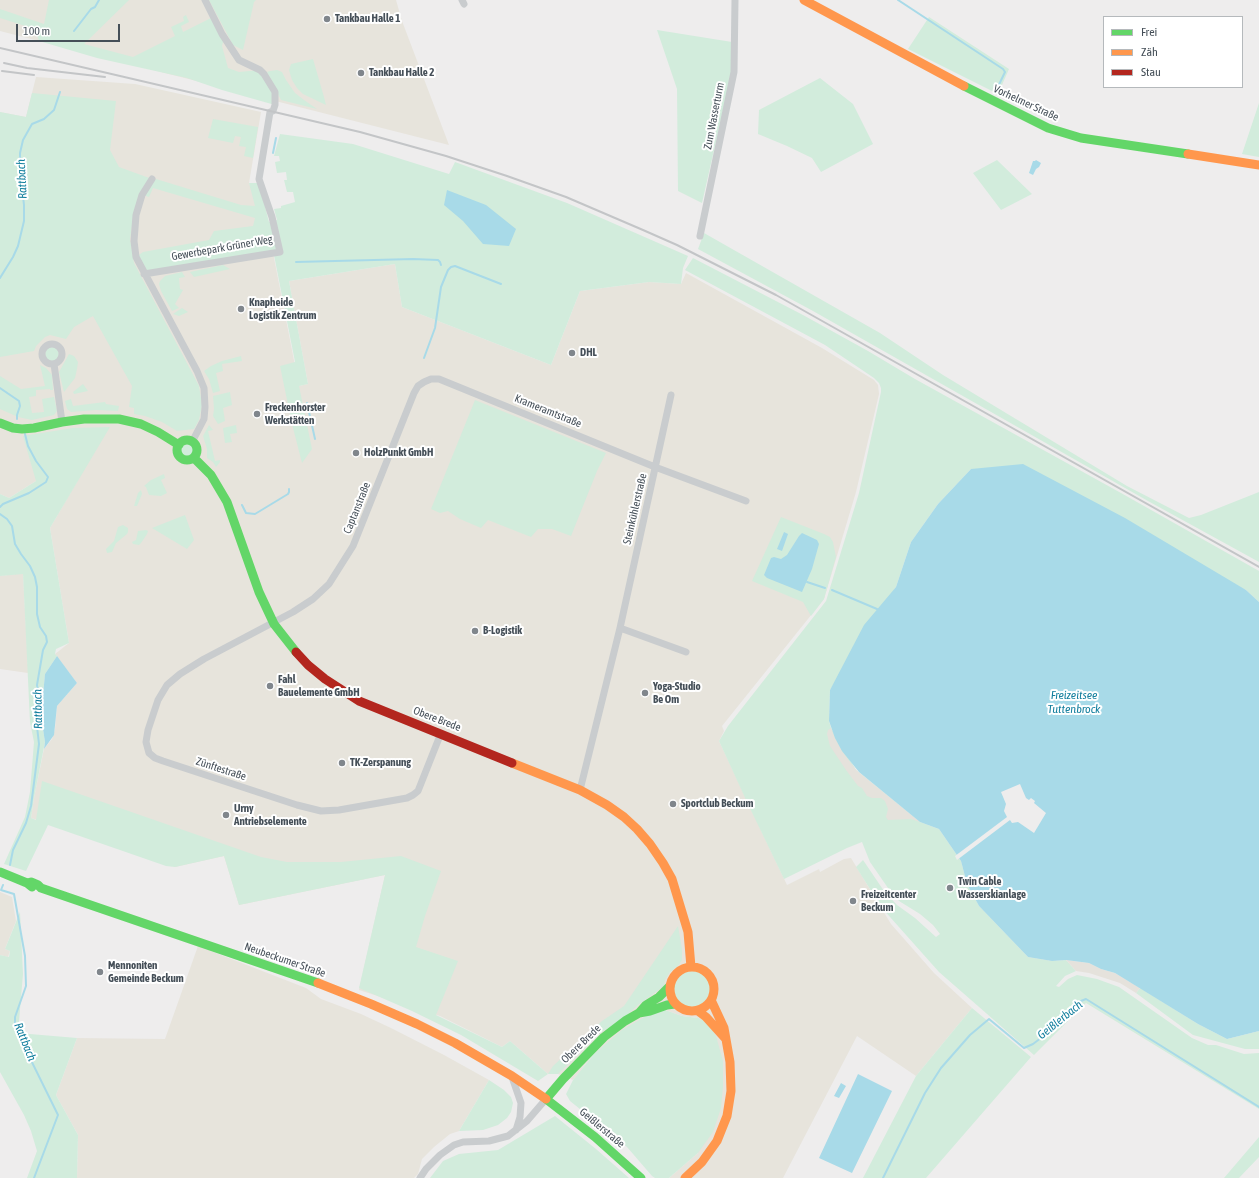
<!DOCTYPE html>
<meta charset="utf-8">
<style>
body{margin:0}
#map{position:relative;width:1259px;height:1178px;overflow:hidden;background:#eeeded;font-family:"Asap Condensed",sans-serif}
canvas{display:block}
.legend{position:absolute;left:1103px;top:16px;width:140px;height:72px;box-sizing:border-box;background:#fff;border:1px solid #b5b9bc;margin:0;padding:5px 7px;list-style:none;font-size:12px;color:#454f58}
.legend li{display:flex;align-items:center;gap:8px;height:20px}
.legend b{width:20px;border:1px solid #b5b9bc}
.scale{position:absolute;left:16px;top:24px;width:104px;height:18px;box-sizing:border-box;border:2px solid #454f58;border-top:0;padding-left:5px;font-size:12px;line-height:14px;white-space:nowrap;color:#454f58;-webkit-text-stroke:3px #fff;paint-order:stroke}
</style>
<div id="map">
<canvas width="1259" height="1178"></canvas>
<ul class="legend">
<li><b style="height:5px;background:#63d668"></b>Frei</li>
<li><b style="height:5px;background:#ff974d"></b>Zäh</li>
<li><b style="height:5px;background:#b3261e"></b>Stau</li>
</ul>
<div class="scale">100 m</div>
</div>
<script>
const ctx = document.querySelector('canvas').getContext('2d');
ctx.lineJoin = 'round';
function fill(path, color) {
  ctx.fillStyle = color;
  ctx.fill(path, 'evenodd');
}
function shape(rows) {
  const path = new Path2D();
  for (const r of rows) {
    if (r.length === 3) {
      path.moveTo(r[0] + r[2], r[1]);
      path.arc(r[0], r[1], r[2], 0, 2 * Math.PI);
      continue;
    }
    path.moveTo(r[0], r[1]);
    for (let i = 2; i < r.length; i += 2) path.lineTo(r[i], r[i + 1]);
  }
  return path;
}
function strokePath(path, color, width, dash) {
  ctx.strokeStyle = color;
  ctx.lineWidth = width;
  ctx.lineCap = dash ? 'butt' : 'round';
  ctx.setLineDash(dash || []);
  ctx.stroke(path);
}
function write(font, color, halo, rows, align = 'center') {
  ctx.font = font + ' "Asap Condensed",sans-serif';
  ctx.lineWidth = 4;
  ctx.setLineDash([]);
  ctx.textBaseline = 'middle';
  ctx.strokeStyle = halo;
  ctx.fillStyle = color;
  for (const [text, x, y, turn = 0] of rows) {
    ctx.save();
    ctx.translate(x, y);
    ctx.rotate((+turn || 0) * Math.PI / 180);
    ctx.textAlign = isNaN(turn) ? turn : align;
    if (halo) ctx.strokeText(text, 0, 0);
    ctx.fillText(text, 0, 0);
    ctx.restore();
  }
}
fill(shape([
 [0,0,396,0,402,21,449,145,82,52,42,40,39,41,0,31],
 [36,77,135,84,261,112,249,183,267,222,299,386,308,384,289,281,395,264,402,307,551,365,580,291,649,282,681,284,686,273,822,348,874,380,878,385,879,394,856,492,824,599,722,726,724,731,719,741,787,885,819,869,820,872,844,859,851,858,891,924,934,973,972,1008,916,1076,857,1036,783,1178,669,1178,698,1153,698,1018,682,1016,665,1010,594,1054,573,1080,558,1074,548,1074,510,1041,502,1047,440,1016,359,990,385,875,239,905,224,856,175,867,31,818,34,798,44,749,52,739,55,729,57,706,77,683,55,654,69,643,50,528,79,478,36,481,9,498,0,494,0,112,26,117],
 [23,573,28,666,28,673,0,669,0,576],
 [0,892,12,897,16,921,5,949,10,951,8,957,0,955],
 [198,946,306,988,321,999,361,1014,391,1028,444,1055,489,1080,459,1131,450,1134,434,1147,422,1159,418,1174,414,1178,77,1178,78,1135,56,1095,77,1038,165,1039]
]), '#e7e4dc');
fill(shape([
 [49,0,129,0,84,44,133,57,175,36,171,27,184,21,183,17,186,15,189,22,181,26,183,32,213,17,224,38,222,46,228,68,239,72,260,70,275,92,275,105,222,90,187,78,97,58,39,41,35,29,0,18,0,9,44,24],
 [209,0,256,0,254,2,243,50,233,45],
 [929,17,1009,69,998,94,908,49],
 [657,30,732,42,732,71,702,203,678,191,677,89],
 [313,59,324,97,326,105,303,94,297,88,292,80,289,70,291,64],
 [277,70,282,72,286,80,295,93,304,100,317,109,281,100,267,72,270,71],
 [820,78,853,104,873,144,821,172,812,158,787,146,758,134,759,110],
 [32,93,116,101,110,150,119,167,152,179,144,192,156,179,241,205,255,206,249,183,259,183,269,222,277,220,274,209,281,208,281,206,295,202,293,192,287,192,284,180,287,180,286,172,277,173,275,162,280,161,279,156,274,156,280,134,353,144,449,174,455,162,567,203,688,256,683,268,681,284,649,282,580,291,551,365,402,307,395,264,289,281,308,384,299,386,312,449,302,463,292,424,280,366,295,362,273,250,144,274,136,257,143,252,209,240,214,231,253,226,255,218,153,188,149,197,143,195,134,212,130,239,134,263,199,386,202,405,199,420,194,429,177,431,162,422,145,416,134,414,134,408,129,407,132,386,93,316,74,327,66,339,50,335,45,337,36,346,34,351,0,357,0,112,26,117],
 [1259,103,1259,157,1242,154],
 [213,119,258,127,253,158,244,156,246,147,239,146,241,137,235,136,233,143,208,138],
 [997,160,1032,194,1001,210,973,173],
 [704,233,880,333,943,375,1127,486,1189,518,1201,515,1259,492,1259,562,1148,501,813,311,698,249],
 [693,258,803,315,868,351,915,379,1121,493,1259,571,1259,602,1246,590,971,469,938,504,911,542,896,587,830,690,829,721,831,728,856,770,920,822,939,829,961,861,967,884,979,906,1028,957,1052,961,1066,960,1076,971,1065,976,1056,986,1059,987,1068,979,1077,975,1097,979,1119,987,1192,1038,1208,1045,1216,1045,1244,1054,1259,1053,1259,1109,1086,1003,1034,1055,939,972,882,908,856,867,863,860,884,891,897,905,915,918,936,937,940,934,933,925,920,914,899,901,888,888,870,862,862,842,847,848,784,879,747,802,719,741,728,726,826,601,859,493,881,392,881,388,879,383,874,378,825,345,685,270],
 [223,265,230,269,194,277,190,272],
 [182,272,185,277,179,278,180,289,183,290,175,304,179,308,172,311,161,291,159,284,160,281,165,276],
 [182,308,188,312,179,316,173,314],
 [52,354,7],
 [69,354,74,356,78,362,77,369,75,378,64,392,59,372],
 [241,356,242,361,222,364,223,371,216,373,220,391,213,393,209,379,204,371,211,366,222,361],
 [40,365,46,368,52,375,53,390,50,390,50,389,36,390,36,396,29,397,32,413,44,412,42,399,54,397,57,411,54,415,32,420,18,417,0,409,0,376,21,389,45,386],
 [83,384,88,391,74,394,73,392],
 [230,392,232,405,223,408,225,421,218,424,213,416,214,409,213,396],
 [71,399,73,406,105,402,106,404,119,406,118,411,96,410,71,412,67,409,65,401],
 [475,400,606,453,597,471,571,536,552,529,538,529,531,537,488,520,481,528,460,519,448,511,440,513,431,509],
 [209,425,213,430,208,431,215,461,220,460,220,462,216,467,213,462,207,458,207,449,203,436],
 [236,425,237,433,230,434,232,442,225,443,223,428],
 [110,427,50,528,69,643,56,649,55,654,57,656,45,674,41,716,45,742,34,798,31,818,36,820,42,781,261,857,287,862,341,862,401,856,441,871,425,916,416,947,458,961,436,1015,502,1047,510,1041,548,1074,553,1066,602,1021,624,1006,678,926,682,949,682,960,678,966,670,972,665,980,664,986,638,1005,618,1023,601,1032,558,1074,548,1074,538,1081,461,1035,412,1011,359,988,385,875,239,905,224,856,175,867,166,866,48,825,26,871,4,864,25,817,30,792,34,742,30,722,23,574,0,576,0,494,9,498,36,481,23,436,73,428],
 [187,450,6],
 [164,474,165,478,161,480,167,493,161,496,149,495,146,487,144,486,151,480],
 [141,490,142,494,137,506,134,506,138,493],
 [185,515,194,540,187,549,152,528],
 [781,517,824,534,830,537,833,542,836,557,824,599,811,616,803,602,752,581],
 [123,525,128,528,128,532,127,534,116,543,112,552,107,553,106,549,114,541,118,527],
 [146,530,148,531,147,534,141,543,139,545,133,544,132,542,136,540,138,531],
 [20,912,23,974,18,1033,77,1038,56,1095,78,1135,77,1178,27,1178,37,1151,31,1131,24,1115,0,1072,0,955,9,957,10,951,5,949],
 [692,989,18],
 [1140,988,1198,1024,1227,1039,1259,1031,1259,1049,1245,1049,1193,1035,1136,993],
 [972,1008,1031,1057,926,1178,863,1178,916,1076],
 [665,1010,682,1016,698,1018,707,1022,716,1036,723,1061,723,1087,721,1108,713,1132,698,1153,669,1178,655,1178,652,1176,627,1147,570,1101,566,1094,573,1080,594,1054,622,1030,646,1016],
 [489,1080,504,1090,511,1097,513,1103,511,1112,507,1118,498,1125,483,1130,459,1131],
 [555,1116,596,1149,629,1178,430,1178,443,1161,459,1154,498,1150],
 [1259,1137,1259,1157,1239,1178,1224,1178]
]), '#d2ecdc');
fill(shape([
 [831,728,835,738,842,751,856,770,920,822,911,819,888,820,886,817,888,809,885,801,881,798,872,798,867,796,862,788,858,786,846,770,830,746,827,734,828,730],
 [1066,960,1089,963,1101,969,1115,973,1140,988,1136,993,1120,983,1089,973,1076,971]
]), '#e5e2dc');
fill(shape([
 [1036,160,1041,163,1039,167,1036,169,1033,175,1029,173,1033,161,1035,161],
 [447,190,486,205,516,229,509,246,483,244,463,221,444,205],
 [1023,464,1125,518,1246,590,1259,602,1259,1031,1227,1039,1198,1024,1115,973,1101,969,1089,963,1066,960,1052,961,1028,957,979,906,967,884,961,861,939,829,920,822,859,772,842,751,835,738,829,721,830,690,864,625,896,587,911,542,938,504,971,469],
 [784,532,788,534,782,551,777,549],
 [802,533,817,540,819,544,812,569,802,592,767,578,764,575,771,558,774,557,781,559,787,555,799,536],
 [57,656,77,683,57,706,54,735,44,749,45,742,41,716,45,674],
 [858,1074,892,1091,852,1173,819,1158],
 [841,1083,846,1086,839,1098,834,1096]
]), '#a8dae8');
fill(shape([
 [1020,784,1026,798,1029,800,1031,798,1035,801,1034,803,1046,813,1034,833,1018,822,1012,823,1010,820,957,860,955,856,1007,817,1004,811,1006,804,1001,792]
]), '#eeeded');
strokePath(shape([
 [898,0,1003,69,1005,72,995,93],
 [74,31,91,9,95,7,99,0],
 [273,153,276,138],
 [296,262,413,259,438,260,440,262,441,265],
 [0,278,13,257,18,246,24,221,24,205,20,171,20,153,23,140,32,124,44,119,54,110,60,92],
 [424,358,435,328,441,287,448,270,451,267,455,266,501,284],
 [0,388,19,401,20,406,17,415,17,419],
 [307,403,315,439],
 [242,505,246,513,255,514,288,494,289,492,289,489],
 [0,507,3,504,29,493,46,482,48,477,36,461,28,446,25,434],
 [0,514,7,519,12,526,15,544,21,554,30,566,35,577,37,587,37,614,40,627,46,636,47,642,43,650,37,685,39,698,36,718,39,744,31,806,26,823,13,850,10,865],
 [807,582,825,588],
 [832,590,877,609],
 [3,885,1,890,14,894,25,956,26,986,15,1017,15,1025,22,1042,58,1115,34,1178],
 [883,1178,925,1093,941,1068,970,1035,989,1019,1024,1048,1033,1044,1054,1028,1081,1001,1086,999,1259,1107]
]), '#a8dae8', 2);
strokePath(shape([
 [462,0,464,4],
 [152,179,142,195,136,215,134,241,136,257,197,371,204,388,205,407,204,419,192,442],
 [700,236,734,72,735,0],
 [144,274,280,252,272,217,259,179,270,112,273,111,275,105,275,92,264,74,260,70,239,60,222,34,205,0],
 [52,354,10],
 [54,364,62,422],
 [620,628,686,652],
 [441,733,418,791,413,795,407,798,339,810,321,811,297,805,163,761,155,758,149,753,146,742,148,730,158,700,167,685,180,674,204,659,293,612,313,599,329,584,353,546,414,393,418,386,424,382,431,379,439,379,655,467,746,501],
 [580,790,620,628,671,395],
 [512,1077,521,1103,520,1117,516,1130],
 [420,1178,426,1169,440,1155,454,1145,463,1142,489,1141,508,1136,527,1121,546,1099]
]), '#c9ccce', 7);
strokePath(shape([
 [964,86,1048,128,1081,138,1188,154],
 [0,423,13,428,22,429,34,428,62,422,84,419,119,419,141,424,158,432,179,445],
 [187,450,10],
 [194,458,211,475,227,502,259,592,274,624,296,652],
 [0,872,27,883,32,887],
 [27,883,31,882,38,885,41,888,318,983],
 [639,1013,650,1011,667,1005,675,1004],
 [641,1178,595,1137,546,1099,563,1079,604,1037,625,1021,639,1013,646,1005,659,997,670,986]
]), '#63d668', 9);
strokePath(shape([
 [804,0,964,86],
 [1188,154,1259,165],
 [512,763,580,790,607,805,624,817,637,829,650,844,663,863,672,879,688,932,691,967],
 [692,989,22],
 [318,983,371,1004,417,1024,455,1043,512,1076,546,1099],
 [698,1011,706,1017,725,1038],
 [685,1178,702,1162,717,1141,727,1116,731,1091,730,1062,724,1028,711,1000]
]), '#ff974d', 9);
strokePath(shape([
 [296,652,308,665,325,679,359,701,512,763]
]), '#b3261e', 9);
strokePath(shape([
 [0,48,360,132,446,156,507,176,566,197,643,230,677,245,776,295,1259,567],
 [4,63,27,68,105,77],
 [2,71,34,75]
]), '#c3c5c7', 2);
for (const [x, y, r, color] of [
 [327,19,4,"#80868c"],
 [361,73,4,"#80868c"],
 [241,309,4,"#80868c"],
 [572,353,4,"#80868c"],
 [257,414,4,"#80868c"],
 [356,453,4,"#80868c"],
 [475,631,4,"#80868c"],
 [270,686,4,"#80868c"],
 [645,693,4,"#80868c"],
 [342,763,4,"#80868c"],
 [673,804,4,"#80868c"],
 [226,815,4,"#80868c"],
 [950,888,4,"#80868c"],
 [853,901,4,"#80868c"],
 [100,972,4,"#80868c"]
]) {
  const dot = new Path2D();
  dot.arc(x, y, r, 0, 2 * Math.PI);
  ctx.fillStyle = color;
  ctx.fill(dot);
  strokePath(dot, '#fff', 1.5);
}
write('bold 11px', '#454f58', '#fff', [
 ["Tankbau Halle 1",335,19],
 ["Tankbau Halle 2",369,73],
 ["Knapheide",249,303],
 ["Logistik Zentrum",249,316],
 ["DHL",580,353],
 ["Freckenhorster",265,408],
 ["Werkstätten",265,421],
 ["HolzPunkt GmbH",364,453],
 ["B-Logistik",483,631],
 ["Fahl",278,680],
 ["Bauelemente GmbH",278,693],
 ["Yoga-Studio",653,687],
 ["Be Om",653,700],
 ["TK-Zerspanung",350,763],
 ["Sportclub Beckum",681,804],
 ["Urny",234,809],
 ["Antriebselemente",234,822],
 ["Twin Cable",958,882],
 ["Wasserskianlage",958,895],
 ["Freizeitcenter",861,895],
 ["Beckum",861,908],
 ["Mennoniten",108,966],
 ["Gemeinde Beckum",108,979]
], 'left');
write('11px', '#454f58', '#fff', [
 ["Vorhelmer Straße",1026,103,25],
 ["Zum Wasserturm",714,116,-79],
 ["Gewerbepark Grüner Weg",222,248,-10],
 ["Krameramtstraße",548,411,22],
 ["Captanstraße",357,508,-68],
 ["Steinkühlerstraße",635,509,-77],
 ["Obere Brede",437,719,21],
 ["Zünftestraße",221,769,18],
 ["Neubeckumer Straße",285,960,19],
 ["Obere Brede",581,1044,-44],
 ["Geißlerstraße",602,1128,40]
]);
write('italic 12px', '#137f9e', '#fff', [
 ["Rattbach",22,179,-93],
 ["Freizeitsee",1074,695],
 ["Tuttenbrock",1074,709],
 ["Rattbach",38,709,-91],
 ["Geißlerbach",1060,1020,-39],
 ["Rattbach",25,1042,68]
]);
</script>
